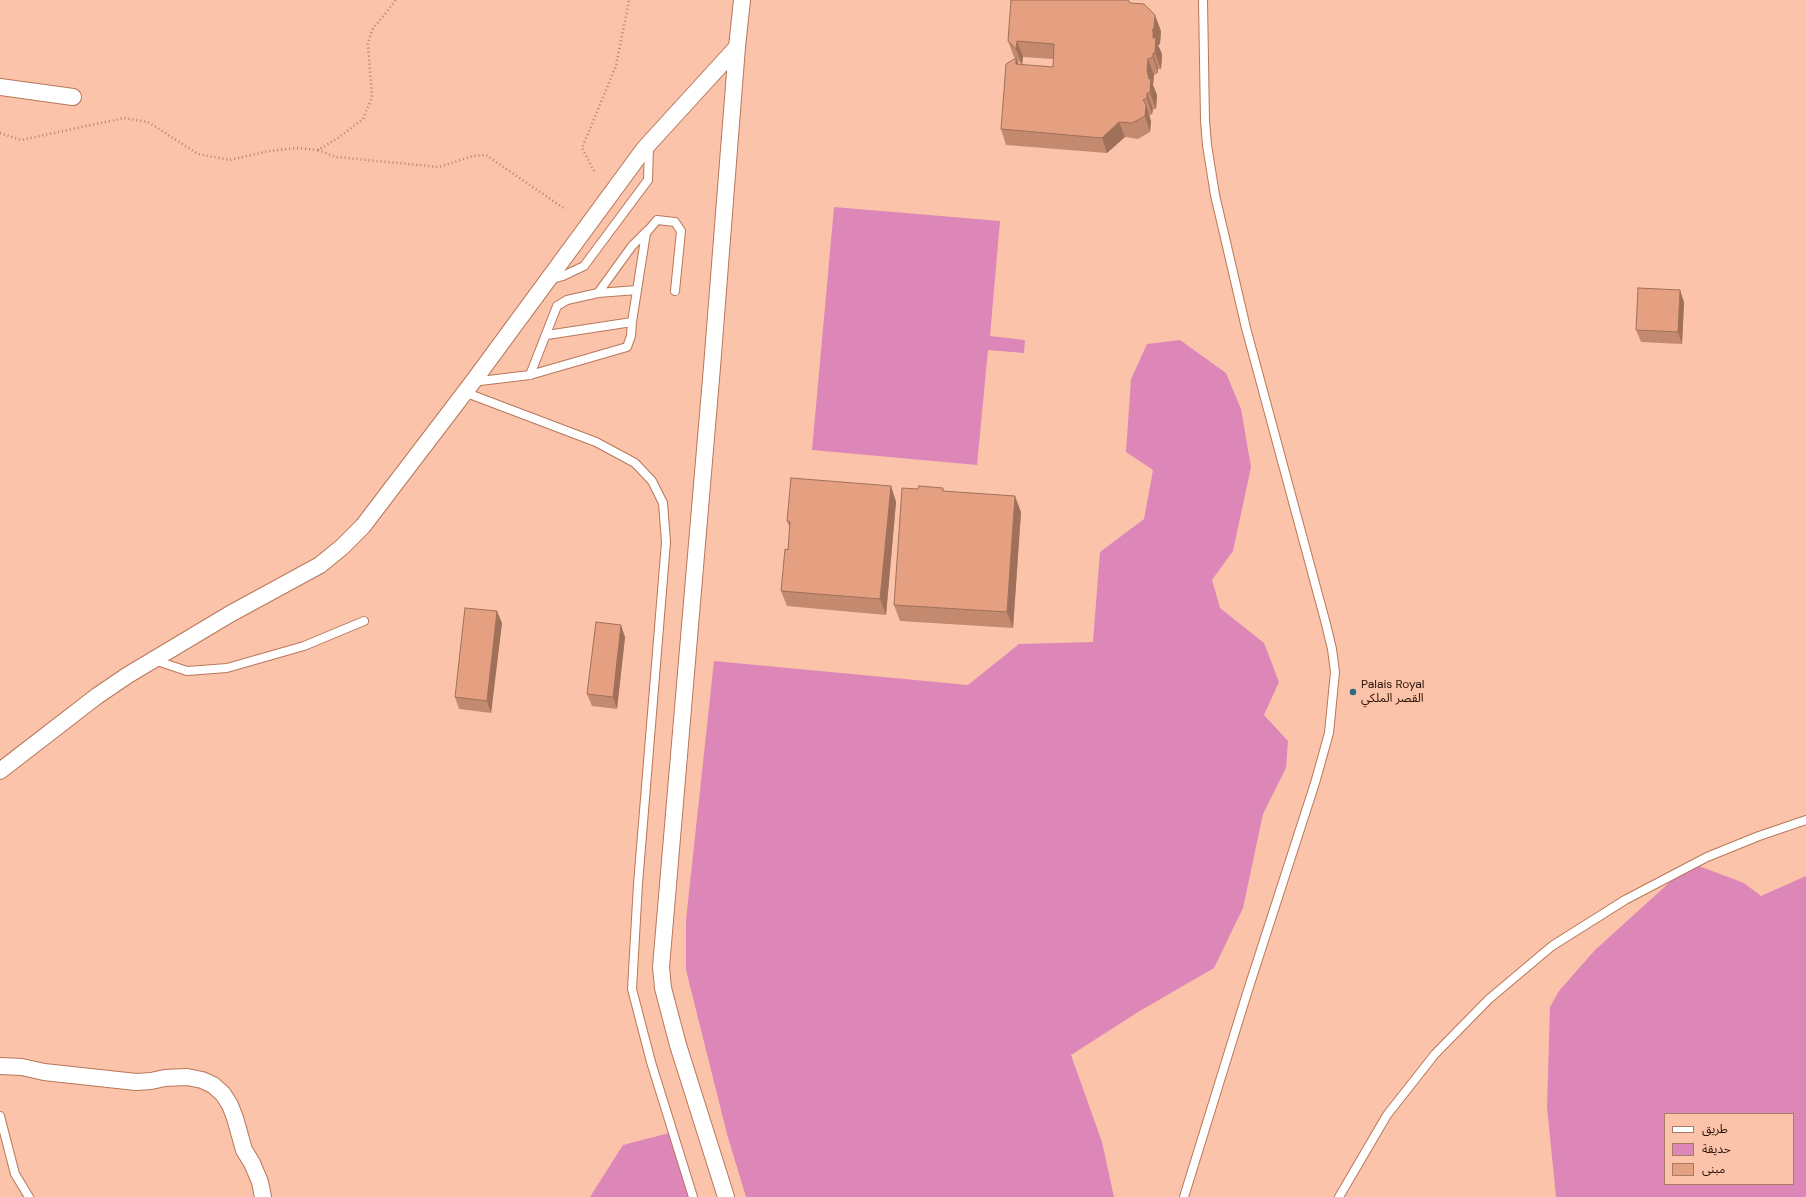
<!DOCTYPE html>
<meta charset="utf-8">
<style>
body{margin:0}
#map{position:relative;width:1806px;height:1197px;overflow:hidden;background:#fbc3a9;font-family:"DM Sans","Noto Sans Arabic",sans-serif}
canvas{display:block}
.legend{position:absolute;left:1664px;top:1113px;width:130px;height:72px;box-sizing:border-box;background:#fbc3a9;border:1px solid #a77c67;margin:0;padding:5px 7px;list-style:none;font-size:12px;color:#291105}
.legend li{display:flex;align-items:center;gap:8px;height:20px}
.legend b{width:20px;border:1px solid #a77c67}
</style>
<div id="map">
<canvas width="1806" height="1197"></canvas>
<ul class="legend">
<li><b style="height:5px;background:#fff"></b>طريق</li>
<li><b style="height:11px;background:#dd87b8"></b>حديقة</li>
<li><b style="height:11px;background:#e4a081"></b>مبنى</li>
</ul>
</div>
<script>
const ctx = document.querySelector('canvas').getContext('2d');
ctx.lineJoin = 'round';
function fill(path, color) {
  ctx.fillStyle = color;
  ctx.fill(path, 'evenodd');
}
function shape(rows) {
  const path = new Path2D();
  for (const r of rows) {
    path.moveTo(r[0], r[1]);
    for (let i = 2; i < r.length; i += 2) path.lineTo(r[i], r[i + 1]);
  }
  return path;
}
function strokePath(path, color, width, dash) {
  ctx.strokeStyle = color;
  ctx.lineWidth = width;
  ctx.lineCap = dash ? 'butt' : 'round';
  ctx.setLineDash(dash || []);
  ctx.stroke(path);
}
function write(font, color, halo, rows, align = 'center') {
  ctx.font = font + ' "DM Sans","Noto Sans Arabic",sans-serif';
  ctx.lineWidth = 3;
  ctx.setLineDash([]);
  ctx.textBaseline = 'middle';
  ctx.strokeStyle = halo;
  ctx.fillStyle = color;
  for (const [text, x, y, turn = 0] of rows) {
    ctx.save();
    ctx.translate(x, y);
    ctx.rotate((+turn || 0) * Math.PI / 180);
    ctx.textAlign = isNaN(turn) ? turn : align;
    if (halo) ctx.strokeText(text, 0, 0);
    ctx.fillText(text, 0, 0);
    ctx.restore();
  }
}
fill(shape([
 [834,207,1000,221,990,336,1025,340,1024,353,988,350,977,465,812,450],
 [1180,340,1226,373,1241,409,1251,467,1233,551,1212,580,1220,608,1264,643,1279,682,1264,715,1288,741,1286,768,1263,814,1243,908,1214,968,1138,1012,1071,1055,1102,1142,1114,1197,746,1197,727,1134,686,970,686,920,714,661,968,685,1019,644,1093,642,1100,552,1144,519,1153,470,1126,452,1131,379,1147,344],
 [1691,863,1744,883,1761,896,1806,876,1806,1197,1556,1197,1547,1107,1550,1007,1559,991,1595,950],
 [1665,1114,1793,1114,1793,1184,1665,1184],
 [677,1131,690,1197,590,1197,623,1145]
]), '#dd87b8');
const lane = shape([
 [549,280,563,276,584,266,648,180,649,145],
 [598,293,632,246,647,231],
 [547,335,632,322],
 [530,375,557,306,567,300,598,293,637,290],
 [475,379,480,381,530,375,627,347,631,336,632,322,646,233,657,220,675,222,681,231,675,291],
 [464,392,596,442,635,463,652,481,663,503,666,542,638,884,632,989,651,1062,693,1197],
 [154,660,187,671,227,668,304,646,364,621],
 [0,1116,15,1174,29,1197],
 [1184,1197,1248,990,1315,783,1329,733,1335,672,1332,649,1326,624,1246,328,1215,195,1207,145,1205,120,1203,0],
 [1339,1197,1387,1115,1435,1054,1489,999,1552,946,1625,900,1707,857,1759,836,1806,820]
]);
const street = shape([
 [0,87,73,97],
 [0,771,97,696,128,675,230,614,320,565,342,547,363,526,475,379,644,149,737,47,742,0],
 [0,1066,22,1067,44,1072,136,1082,151,1081,165,1078,187,1077,202,1080,213,1085,223,1094,230,1105,235,1118,244,1150,252,1163,260,1182,263,1197],
 [726,1197,678,1045,663,988,661,967,712,367,737,47]
]);
strokePath(lane, '#b8775a', 10);
strokePath(street, '#b8775a', 18);
strokePath(shape([
 [0,133,21,140,124,118,148,122,198,154,230,160,269,151,297,148,318,150,338,138,363,119,372,97,368,44,372,30,396,0],
 [318,150,336,157,439,167,473,156,486,155,565,209],
 [594,171,582,148,616,66,629,0]
]), '#b0836e', 2.5, [1, 3]);
strokePath(lane, '#fff', 8);
strokePath(street, '#fff', 16);
fill(shape([
 [1161,31,1160,44,1158,45,1162,54,1161,69,1158,69,1158,73,1154,75,1153,85,1157,95,1156,109,1153,109,1152,114,1149,116,1151,121,1150,132,1138,139,1125,137,1107,153,1006,145,1001,129,1015,58,1014,57,1008,41],
 [1023,57,1053,59,1053,67,1022,65],
 [1017,60,1022,65,1019,65],
 [1684,302,1682,344,1641,342,1636,330],
 [891,486,896,502,886,615,787,606,781,591,788,550,790,529,787,521],
 [945,491,1021,512,1013,628,900,621,894,605],
 [502,623,491,713,459,709,455,697],
 [625,637,617,709,592,706,587,694]
]), '#c48a6f');
fill(shape([
 [1155,15,1161,31,1160,44,1158,45,1162,54,1161,69,1155,53,1152,30],
 [1017,41,1023,57,1022,65,1016,49],
 [1153,53,1158,69,1158,73,1153,57],
 [1016,58,1022,73,1016,64],
 [1148,59,1154,75,1153,85,1157,95,1156,109,1150,93,1147,71],
 [1147,93,1153,109,1152,114,1147,98],
 [1146,105,1151,121,1150,132,1145,116],
 [1119,122,1125,137,1107,153,1102,138],
 [1680,290,1684,302,1682,344,1678,332],
 [891,486,896,502,886,615,880,599],
 [1015,496,1021,512,1013,628,1007,612],
 [497,611,502,623,491,713,487,701],
 [621,625,625,637,617,709,613,697]
]), '#a0705a');
const building = shape([
 [1011,0,1128,0,1130,3,1144,4,1155,15,1154,28,1152,30,1153,32,1153,38,1156,38,1155,53,1153,53,1153,57,1148,59,1147,71,1149,79,1151,79,1150,93,1147,93,1147,98,1143,100,1146,105,1145,116,1132,123,1119,122,1102,138,1001,129,1006,64,1016,58,1016,64,1053,67,1054,44,1017,41,1016,49,1008,41,1011,0],
 [1638,288,1680,290,1678,332,1636,330,1638,288],
 [791,478,891,486,880,599,781,591,785,549,788,550,790,522,787,521,791,478],
 [919,486,943,488,943,491,1015,496,1007,612,894,605,902,488,918,489,919,486],
 [465,608,497,611,487,701,455,697,465,608],
 [596,622,621,625,613,697,587,694,596,622]
]);
fill(building, '#e4a081');
strokePath(building, '#a0705a', 1);
for (const [x, y, r, color] of [
 [1353,692,4,"#2d6a81"]
]) {
  const dot = new Path2D();
  dot.arc(x, y, r, 0, 2 * Math.PI);
  ctx.fillStyle = color;
  ctx.fill(dot);
  strokePath(dot, '#fbc3a9', 1.5);
}
write('12px', '#291105', '#fbc3a9', [
 ["Palais Royal",1361,685],
 ["القصر الملكي",1361,699]
], 'left');
</script>
